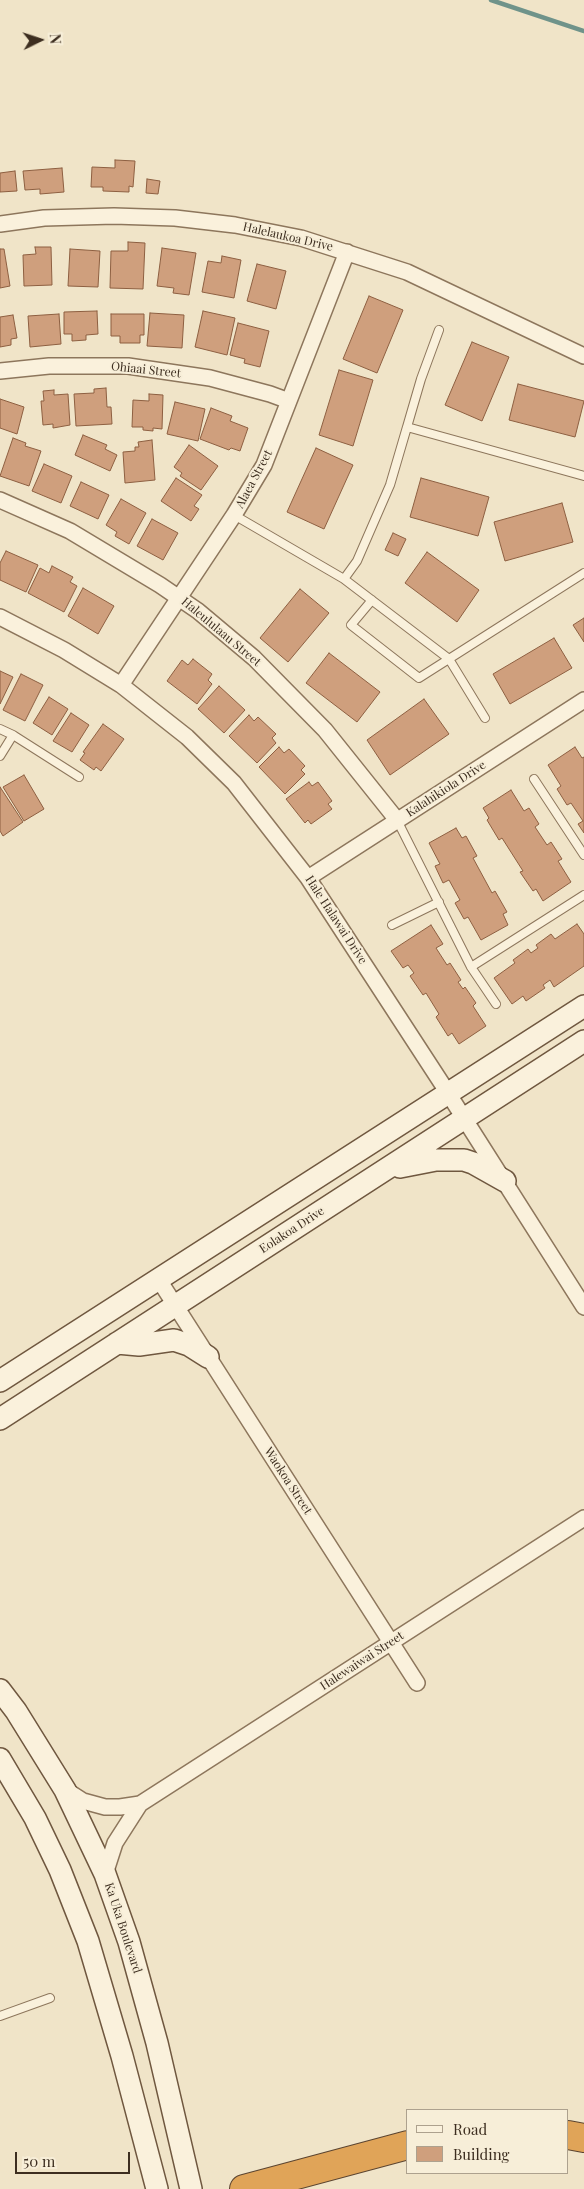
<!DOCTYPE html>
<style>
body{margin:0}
#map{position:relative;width:584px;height:2189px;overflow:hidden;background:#f0e4c8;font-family:"Playfair Display",serif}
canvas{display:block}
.legend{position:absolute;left:406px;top:2109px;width:162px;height:65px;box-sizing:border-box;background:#f7eed8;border:1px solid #ada18e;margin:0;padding:6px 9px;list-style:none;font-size:15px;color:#3d2e20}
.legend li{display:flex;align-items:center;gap:10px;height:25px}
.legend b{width:25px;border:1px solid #ada18e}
.north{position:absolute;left:15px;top:15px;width:50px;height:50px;-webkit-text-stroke:4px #f7eed8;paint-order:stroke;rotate:86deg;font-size:14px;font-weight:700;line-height:20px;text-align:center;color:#3d2e20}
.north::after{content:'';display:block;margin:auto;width:18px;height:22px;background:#3d2e20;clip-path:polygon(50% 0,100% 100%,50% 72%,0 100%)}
.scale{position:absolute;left:15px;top:2152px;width:115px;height:22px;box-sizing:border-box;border:2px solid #3d2e20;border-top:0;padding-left:6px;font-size:15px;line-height:18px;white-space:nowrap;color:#3d2e20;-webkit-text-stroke:4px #f7eed8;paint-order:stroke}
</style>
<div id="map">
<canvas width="584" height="2189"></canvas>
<ul class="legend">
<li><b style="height:6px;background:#faf1dc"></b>Road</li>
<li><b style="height:14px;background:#cf9f7d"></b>Building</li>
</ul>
<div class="north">N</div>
<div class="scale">50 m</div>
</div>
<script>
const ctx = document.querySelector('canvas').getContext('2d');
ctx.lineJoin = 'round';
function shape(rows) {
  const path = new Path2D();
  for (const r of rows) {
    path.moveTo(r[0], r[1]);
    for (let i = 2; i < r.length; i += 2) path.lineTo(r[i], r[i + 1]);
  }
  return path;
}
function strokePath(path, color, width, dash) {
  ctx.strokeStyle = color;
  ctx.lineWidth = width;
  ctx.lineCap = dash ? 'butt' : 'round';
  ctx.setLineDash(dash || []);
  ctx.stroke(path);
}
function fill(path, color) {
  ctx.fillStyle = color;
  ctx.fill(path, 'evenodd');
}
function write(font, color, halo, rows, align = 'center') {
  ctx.font = font + ' "Playfair Display",serif';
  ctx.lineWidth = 4;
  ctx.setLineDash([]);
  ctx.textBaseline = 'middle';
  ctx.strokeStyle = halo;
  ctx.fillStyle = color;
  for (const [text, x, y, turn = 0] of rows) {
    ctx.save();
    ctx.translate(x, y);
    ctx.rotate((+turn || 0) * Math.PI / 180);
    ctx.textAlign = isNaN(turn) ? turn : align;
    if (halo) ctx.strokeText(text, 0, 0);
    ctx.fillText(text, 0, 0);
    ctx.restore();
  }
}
strokePath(shape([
 [491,0,584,31]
]), '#6f938a', 4.5);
const building = shape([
 [115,160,135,161,133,187,129,186,129,192,103,191,103,187,91,187,92,167,115,168,115,160],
 [62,168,64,192,40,194,40,189,25,190,23,171,62,168],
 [15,171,17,191,0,192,0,173,15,171],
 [147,179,160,181,158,194,146,193,147,179],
 [128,242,145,243,143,289,110,288,111,251,128,251,128,242],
 [35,247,51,247,52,285,24,286,23,255,36,254,35,247],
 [162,248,196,253,189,295,173,293,174,288,157,286,162,248],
 [0,249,4,249,10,286,0,288,0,249],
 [70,249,100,251,98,287,68,286,70,249],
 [222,256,241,260,234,298,202,292,208,261,221,263,222,256],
 [257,264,286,271,276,309,247,301,257,264],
 [369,296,403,310,377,373,343,359,369,296],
 [97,311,98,334,86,335,86,340,72,341,72,334,64,334,64,312,97,311],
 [203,311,235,318,227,355,195,347,203,311],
 [150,313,184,315,182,348,147,346,150,313],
 [59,314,61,344,30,347,28,316,59,314],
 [111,314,144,314,144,335,140,335,140,343,120,343,120,336,111,336,111,314],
 [13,315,17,338,11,339,11,345,0,347,0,317,13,315],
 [238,323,269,331,260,367,244,363,245,359,230,355,238,323],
 [472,342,509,357,482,421,445,405,472,342],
 [339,370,373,380,353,446,319,435,339,370],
 [518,384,584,401,575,437,509,420,518,384],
 [106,388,107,407,111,407,112,424,76,426,74,394,94,393,94,389,106,388],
 [54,390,54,395,68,394,70,425,53,428,53,424,43,425,41,401,44,401,43,391,54,390],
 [149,394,163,395,162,429,153,428,153,431,143,430,143,427,132,427,133,400,149,401,149,394],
 [0,399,24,407,17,434,0,428,0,399],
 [175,402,205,409,198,441,167,434,175,402],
 [211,408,232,416,230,421,248,428,240,451,231,448,229,450,200,439,211,408],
 [83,435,107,445,105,449,117,455,110,471,75,455,83,435],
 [13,438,26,443,25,446,41,451,29,486,0,476,13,438],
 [152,440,155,480,125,483,123,452,135,451,135,447,139,447,138,442,152,440],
 [189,445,218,466,201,490,180,476,182,473,174,467,189,445],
 [316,448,353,465,324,529,287,512,316,448],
 [44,464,72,476,61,503,32,491,44,464],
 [176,478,202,495,194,506,199,509,191,521,161,501,176,478],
 [421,478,489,497,478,536,410,517,421,478],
 [81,482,109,495,98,519,70,506,81,482],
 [121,499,146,513,129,544,115,536,117,532,106,525,121,499],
 [562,503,573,542,505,561,494,522,562,503],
 [152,519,178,533,163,560,137,546,152,519],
 [393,533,406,539,398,556,385,550,393,533],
 [6,551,38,565,26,592,0,580,0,563,6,551],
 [427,552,479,590,457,622,405,583,427,552],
 [52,566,73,577,70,582,77,586,64,612,28,593,40,568,49,573,52,566],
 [83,588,114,606,98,634,68,616,83,588],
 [300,589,329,613,288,662,260,638,300,589],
 [584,618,584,642,573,625,584,618],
 [554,638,572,668,510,704,493,674,554,638],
 [329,653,380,692,357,722,306,683,329,653],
 [193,659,212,674,208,680,212,684,197,704,167,681,182,660,188,665,193,659],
 [0,671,13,677,0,704,0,671],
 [21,674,43,685,25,721,3,710,21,674],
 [219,686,245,710,224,733,198,709,219,686],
 [49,697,68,709,52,735,33,723,49,697],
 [424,699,449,734,390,775,367,740,424,699],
 [71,713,89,725,72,752,53,741,71,713],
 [249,715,254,721,258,717,276,734,272,738,276,743,257,763,229,736,249,715],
 [103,724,124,739,101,771,96,767,94,770,80,760,85,753,83,752,103,724],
 [279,747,284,753,289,749,305,766,301,770,305,774,285,794,259,767,279,747],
 [575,747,582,758,584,757,584,833,578,824,583,821,571,803,567,805,557,789,561,786,548,765,575,747],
 [24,775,44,809,24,821,3,787,24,775],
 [309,782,312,786,318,782,332,801,328,804,332,809,311,824,308,820,305,823,286,799,309,782],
 [0,787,23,822,3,836,0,831,0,787],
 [511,790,524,811,529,808,539,824,535,827,547,845,551,842,562,859,558,861,571,882,543,901,536,889,533,891,520,872,523,871,502,838,499,840,487,820,489,818,483,808,511,790],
 [456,828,462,838,466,836,477,856,473,858,492,893,495,891,507,912,503,914,508,925,481,940,468,917,464,919,455,903,460,900,449,880,443,883,435,866,440,864,429,843,456,828],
 [577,924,584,934,584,966,554,987,550,980,543,985,545,988,526,1001,523,996,512,1004,494,978,515,963,513,960,528,949,531,953,538,948,536,945,551,934,555,939,577,924],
 [431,925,443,944,436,948,447,965,450,963,461,980,458,982,463,989,465,987,476,1003,473,1006,486,1026,459,1044,452,1033,448,1036,436,1017,439,1014,426,993,423,995,410,976,414,973,408,965,403,968,391,951,431,925]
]);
fill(building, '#cf9f7d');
strokePath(building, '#8d5f41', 1);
const lane = shape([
 [439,330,421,379,407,427,584,476],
 [407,427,390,485,357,561,344,579,449,659,485,718],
 [234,515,344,579],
 [372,600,351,625,419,678,584,573],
 [0,729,13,735],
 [0,756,13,735,79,777],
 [534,779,584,855],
 [397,820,471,967,496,1004],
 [392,925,439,902],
 [471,967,584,895],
 [0,2016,50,1998]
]);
const street = shape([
 [0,224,44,218,114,216,175,218,235,225,301,238,407,272,584,356],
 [0,371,49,366,128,366,210,378,270,394,289,401],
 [0,500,70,531,160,585,198,611,254,658,325,730,397,820],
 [0,617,64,650,121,685,187,737,234,783,308,878,448,1093,584,1307],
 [121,685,234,515,264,465,347,252],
 [308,878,584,700],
 [159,1280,417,1683],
 [66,1790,83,1801,105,1807,120,1807,140,1804],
 [105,1874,115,1843,140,1804,584,1518]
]);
const secondary = shape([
 [400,1167,436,1160,464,1160,473,1163,505,1181],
 [117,1343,139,1345,174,1340,189,1345,208,1357],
 [0,1381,584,1006],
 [0,1419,584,1041],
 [0,1690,16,1711,65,1790,105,1874,129,1942,157,2043,191,2189],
 [0,1759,35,1818,60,1870,88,1941,122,2056,157,2189]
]);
const highway = shape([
 [568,2135,584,2138],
 [244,2189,408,2145]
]);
strokePath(lane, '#8d765c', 10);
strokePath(street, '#8d765c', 18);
strokePath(secondary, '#6f573f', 24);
strokePath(highway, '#5b4430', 30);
strokePath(lane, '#faf1dc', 8);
strokePath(street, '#faf1dc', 15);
strokePath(secondary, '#faf1dc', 21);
strokePath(highway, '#e0a458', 28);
write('12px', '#3d2e20', '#f7eed8', [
 ["Halelaukoa Drive",288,237,13],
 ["Ohiaai Street",146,370,6],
 ["Alaea Street",254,479,-62],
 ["Haleululaau Street",221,632,40],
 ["Kalahikiola Drive",446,789,-33],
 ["Hale Halawai Drive",336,920,57],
 ["Eolakoa Drive",292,1230,-33],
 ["Waokoa Street",288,1481,57],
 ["Halewaiwai Street",362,1661,-33],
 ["Ka Uka Boulevard",123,1928,72]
]);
</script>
